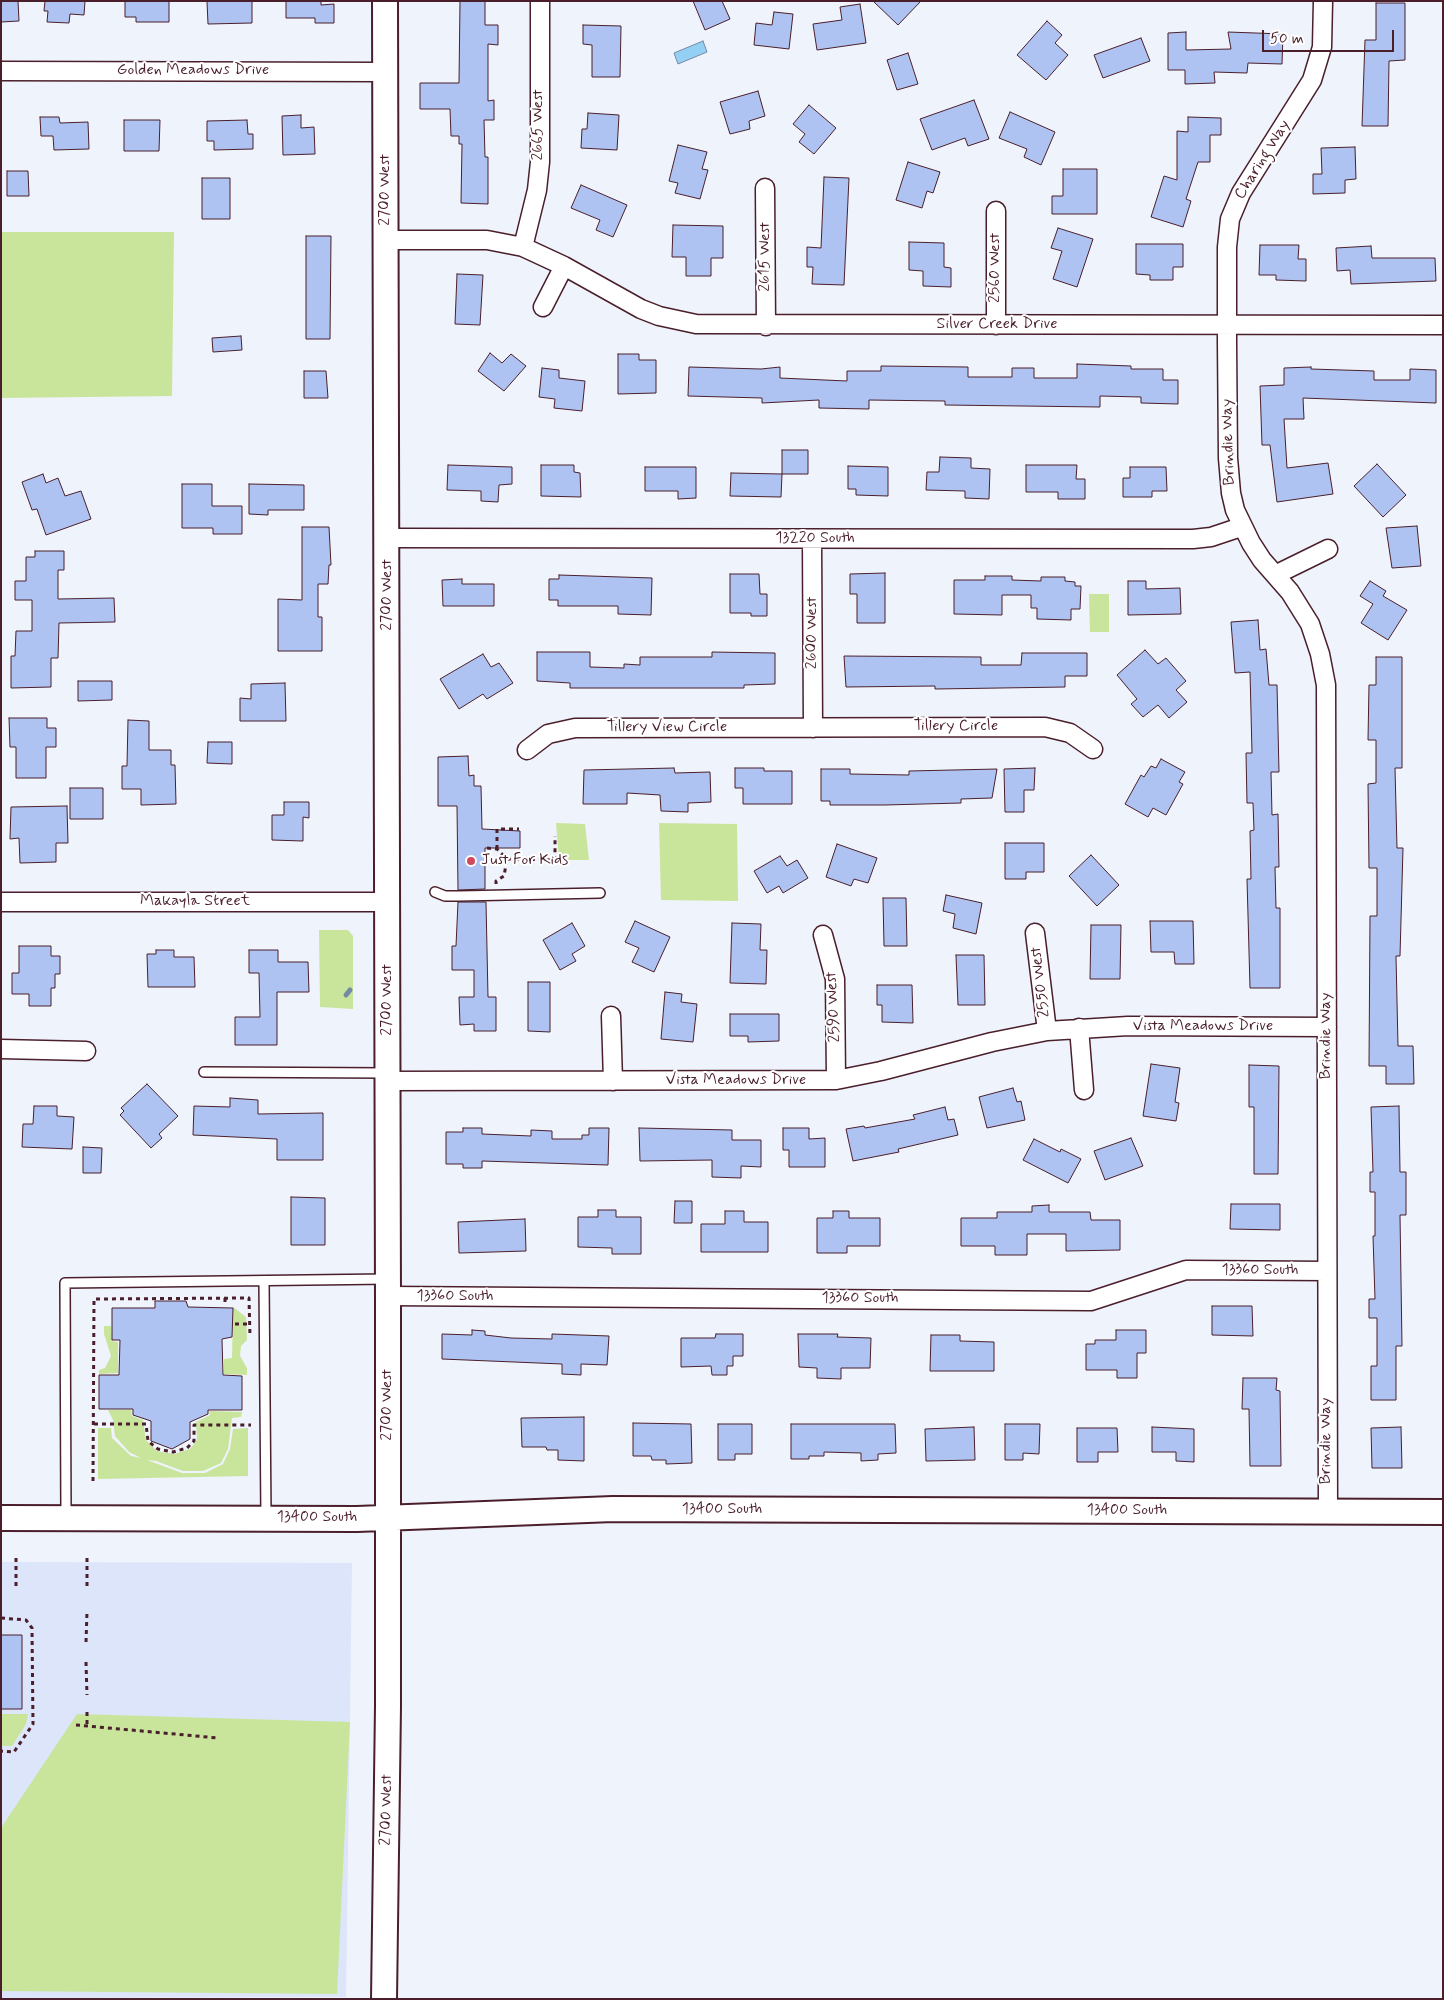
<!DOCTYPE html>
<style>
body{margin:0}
#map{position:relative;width:1444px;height:2000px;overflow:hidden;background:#eff3fc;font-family:Mynerve,sans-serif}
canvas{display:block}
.frame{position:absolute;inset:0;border:2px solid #4a1f2b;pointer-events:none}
.scale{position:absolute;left:1262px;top:30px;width:132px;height:22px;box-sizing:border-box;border:2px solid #4a1f2b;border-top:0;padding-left:6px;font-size:15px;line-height:18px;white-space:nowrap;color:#4a1f2b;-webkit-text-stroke:4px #fff;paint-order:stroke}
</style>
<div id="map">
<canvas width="1444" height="2000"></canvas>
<div class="frame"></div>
<div class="scale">50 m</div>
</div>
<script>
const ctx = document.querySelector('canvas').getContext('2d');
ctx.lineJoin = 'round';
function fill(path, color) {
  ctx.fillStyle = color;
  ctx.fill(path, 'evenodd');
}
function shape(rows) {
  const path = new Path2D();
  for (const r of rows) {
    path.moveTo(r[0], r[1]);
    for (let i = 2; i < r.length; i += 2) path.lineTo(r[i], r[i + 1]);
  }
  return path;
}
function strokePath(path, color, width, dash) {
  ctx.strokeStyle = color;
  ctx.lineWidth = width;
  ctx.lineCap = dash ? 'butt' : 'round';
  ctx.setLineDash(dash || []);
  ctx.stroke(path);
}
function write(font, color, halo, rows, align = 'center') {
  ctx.font = font + ' Mynerve,sans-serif';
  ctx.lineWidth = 4;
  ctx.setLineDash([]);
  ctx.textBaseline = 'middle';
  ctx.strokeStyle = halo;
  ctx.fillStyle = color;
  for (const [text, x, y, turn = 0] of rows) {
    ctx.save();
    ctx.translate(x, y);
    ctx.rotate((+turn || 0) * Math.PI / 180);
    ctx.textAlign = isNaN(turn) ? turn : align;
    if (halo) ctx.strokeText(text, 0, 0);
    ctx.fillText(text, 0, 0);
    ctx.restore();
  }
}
fill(shape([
 [1,1562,352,1563,346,1997,1,1998]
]), '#dce5f9');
fill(shape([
 [1,232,174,232,172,396,1,398],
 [1089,594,1109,594,1109,632,1090,632],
 [556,823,585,824,589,860,559,860],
 [659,823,737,824,738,901,661,900],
 [319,930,348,930,353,936,353,1009,320,1007],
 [233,1307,246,1317,247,1340,241,1346,240,1356,247,1368,247,1375,224,1374,224,1359,232,1358],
 [104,1326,111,1326,112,1341,118,1342,118,1373,99,1374,99,1370,105,1368,111,1356,104,1334],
 [108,1410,131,1410,132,1416,143,1420,146,1440,157,1451,174,1454,190,1449,197,1440,196,1422,210,1415,209,1411,242,1412,241,1417,232,1418,228,1449,221,1463,203,1471,183,1471,156,1461,147,1460,182,1473,205,1473,223,1464,230,1449,233,1429,248,1428,248,1476,98,1479,98,1428,111,1428,112,1438,131,1456,141,1458,129,1452,115,1436,113,1420],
 [1,1714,28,1714,26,1724,12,1746,1,1746],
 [77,1714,350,1722,337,1994,1,1991,1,1828]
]), '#c9e59c');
const water = shape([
 [703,41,707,52,678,64,674,53,703,41]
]);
fill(water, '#94cff4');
strokePath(water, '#7689a4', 1);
strokePath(shape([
 [346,995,350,990]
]), '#7689a4', 5);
const building = shape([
 [1,1,18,1,19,21,1,22,1,1],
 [45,1,85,1,84,15,70,14,69,23,47,22,48,11,44,11,45,1],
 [125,1,169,1,169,22,136,22,136,17,125,17,125,1],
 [207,1,252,1,252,23,208,24,207,1],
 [286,1,321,1,321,5,334,4,334,23,315,23,315,18,286,18,286,1],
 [460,1,485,1,485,25,498,25,498,45,488,44,488,101,494,100,494,120,484,120,485,157,488,157,488,204,461,203,462,144,459,144,459,136,451,136,450,109,420,109,420,83,459,83,460,1],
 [693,1,722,1,730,19,705,30,693,1],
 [873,1,921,1,898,25,873,1],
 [1376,3,1405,3,1405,60,1389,61,1388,126,1362,126,1365,40,1376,40,1376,3],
 [860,4,866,43,817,50,813,24,842,20,840,7,860,4],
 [774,12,793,14,789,49,754,45,756,23,772,25,774,12],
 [1047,21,1062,35,1055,43,1068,55,1046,80,1017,55,1047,21],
 [583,25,621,26,620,77,592,77,592,45,583,44,583,25],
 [1186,32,1186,50,1231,49,1228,32,1283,34,1282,64,1248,63,1247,73,1214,72,1215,83,1185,84,1185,70,1168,70,1168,33,1186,32],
 [1141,38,1150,61,1103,78,1094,55,1141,38],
 [908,53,918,84,897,90,887,60,908,53],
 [758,91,765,116,749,121,750,129,730,134,720,102,758,91],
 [974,100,989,139,968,146,965,138,932,150,920,119,974,100],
 [809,105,836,128,814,154,799,142,805,134,793,124,809,105],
 [1010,112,1055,132,1041,165,1024,157,1027,149,999,138,1010,112],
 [588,113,619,115,617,150,581,148,582,129,587,129,588,113],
 [301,115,301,128,314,127,315,154,283,155,282,116,301,115],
 [40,117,59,117,60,123,88,122,89,149,54,150,53,136,41,136,40,117],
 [1188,117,1221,118,1221,135,1210,135,1210,162,1198,162,1186,199,1191,201,1183,227,1151,217,1164,176,1177,180,1177,131,1188,132,1188,117],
 [124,120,160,120,159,151,124,151,124,120],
 [247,120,248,134,253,134,253,149,214,150,214,141,207,141,207,121,247,120],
 [678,145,707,152,702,169,708,170,700,199,675,193,678,183,669,181,678,145],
 [1355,147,1356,179,1345,180,1345,193,1313,194,1313,174,1322,174,1321,148,1355,147],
 [908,162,940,172,933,193,927,191,922,208,896,200,908,162],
 [1063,169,1097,169,1097,214,1052,214,1052,196,1063,196,1063,169],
 [7,171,28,171,29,196,7,196,7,171],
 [824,177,849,178,844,285,812,284,813,267,807,267,807,247,821,248,824,177],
 [202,178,230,178,230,219,202,219,202,178],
 [581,185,627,205,613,237,596,230,600,220,571,208,581,185],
 [673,225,723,226,723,258,711,258,711,276,686,276,686,257,672,257,673,225],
 [1058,228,1093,239,1077,287,1053,279,1062,251,1051,248,1058,228],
 [306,236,331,236,330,339,306,339,306,236],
 [909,242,944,243,944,267,951,268,951,287,923,286,923,271,909,270,909,242],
 [1136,244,1183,244,1183,267,1173,267,1173,280,1150,280,1150,275,1136,274,1136,244],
 [1260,245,1299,245,1298,259,1306,259,1306,281,1276,280,1276,275,1259,275,1260,245],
 [1371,246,1372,258,1435,258,1436,281,1351,284,1350,270,1337,271,1336,248,1371,246],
 [457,274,483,275,480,325,455,324,457,274],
 [241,336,242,350,213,352,212,338,241,336],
 [490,353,502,363,511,354,526,366,504,391,478,371,490,353],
 [618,354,639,354,639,360,656,360,656,393,618,394,618,354],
 [1077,364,1131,366,1131,369,1163,369,1163,380,1178,380,1178,404,1141,403,1141,397,1100,396,1100,407,945,405,945,401,869,400,869,409,819,408,819,400,762,403,762,398,688,396,689,367,761,369,780,367,780,378,847,381,847,371,881,371,881,366,968,367,968,377,1012,377,1012,368,1034,368,1034,378,1077,378,1077,364],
 [1311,367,1311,369,1374,371,1374,380,1410,380,1410,369,1436,370,1436,403,1303,398,1304,419,1284,419,1287,468,1328,463,1333,494,1277,502,1270,445,1262,445,1260,386,1284,385,1284,368,1311,367],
 [542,368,559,370,559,378,585,381,582,411,554,408,555,399,539,397,542,368],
 [304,371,326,371,328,398,304,398,304,371],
 [782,450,808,450,808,474,782,474,782,450],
 [940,457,971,458,971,468,990,469,989,499,965,498,965,491,926,490,927,472,939,472,940,457],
 [1377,464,1406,495,1383,517,1354,486,1377,464],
 [448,465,512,467,512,484,499,485,498,502,481,501,481,491,447,490,448,465],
 [541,465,574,465,574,472,580,473,581,497,541,496,541,465],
 [1026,465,1077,465,1076,479,1085,479,1085,499,1058,499,1058,492,1026,492,1026,465],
 [848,466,888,467,888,496,856,495,856,489,848,489,848,466],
 [645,467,696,467,696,498,678,499,678,491,645,491,645,467],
 [1130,467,1166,467,1167,491,1152,491,1152,497,1123,497,1123,478,1130,478,1130,467],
 [731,473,782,474,781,497,730,496,731,473],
 [43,474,46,483,58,478,65,496,81,491,91,519,46,535,37,509,32,510,22,482,43,474],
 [182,484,212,484,212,506,242,506,242,534,213,534,213,528,182,528,182,484],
 [249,484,304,485,304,510,268,510,268,515,249,514,249,484],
 [1417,526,1421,566,1392,568,1386,528,1417,526],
 [302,527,329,527,331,565,329,565,328,584,318,584,318,617,322,617,322,651,278,651,278,599,302,600,302,527],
 [35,551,64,551,64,570,58,570,58,599,114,598,115,622,59,623,58,658,51,658,51,687,11,688,11,656,15,656,16,631,32,631,32,600,15,600,15,581,26,581,26,557,35,557,35,551],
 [885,573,885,623,857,623,857,594,850,594,850,574,885,573],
 [730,574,759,574,760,594,767,594,767,616,751,616,751,613,730,613,730,574],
 [559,575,652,578,651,615,618,614,618,606,558,606,558,600,549,600,549,579,559,579,559,575],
 [985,576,1012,576,1012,580,1041,581,1041,577,1065,577,1065,581,1075,582,1075,586,1081,586,1080,609,1071,609,1071,620,1037,619,1037,608,1031,608,1031,595,1002,595,1002,615,954,614,954,580,985,580,985,576],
 [462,579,462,584,494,584,494,606,443,606,442,580,462,579],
 [1128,581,1146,581,1146,589,1180,588,1181,614,1128,615,1128,581],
 [1370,581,1386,591,1383,596,1407,610,1388,640,1361,623,1373,604,1360,596,1370,581],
 [1258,620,1260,650,1266,649,1269,685,1277,685,1279,772,1271,772,1272,815,1278,814,1279,867,1275,867,1276,908,1280,908,1280,988,1250,988,1247,879,1251,879,1250,831,1254,830,1253,803,1247,803,1246,753,1252,753,1250,672,1235,673,1231,622,1258,620],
 [1145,650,1158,664,1166,658,1186,681,1176,690,1187,702,1169,718,1158,705,1143,717,1131,704,1137,699,1117,675,1145,650],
 [537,652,590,652,590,667,624,668,624,664,640,665,640,657,712,657,712,652,775,653,775,684,744,685,744,688,570,688,570,683,537,681,537,652],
 [1022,653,1087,653,1087,676,1065,676,1065,687,935,689,935,686,846,687,844,656,981,657,981,665,1021,665,1022,653],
 [483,654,491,667,499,663,513,683,487,699,483,694,459,709,440,679,483,654],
 [1376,657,1402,657,1402,768,1395,768,1397,848,1403,848,1400,956,1396,956,1398,1046,1413,1046,1414,1084,1386,1084,1386,1066,1369,1066,1370,916,1377,916,1377,868,1369,868,1368,784,1376,783,1376,740,1368,740,1369,685,1376,685,1376,657],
 [78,681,112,681,112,700,78,701,78,681],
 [285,683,286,721,240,721,240,698,251,699,251,684,285,683],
 [9,718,47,718,47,728,56,728,56,747,46,747,46,778,16,778,16,747,10,747,9,718],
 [128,720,149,721,149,750,171,750,171,765,175,765,176,804,141,805,141,789,122,789,122,766,127,766,128,720],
 [208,742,232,742,232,764,207,763,208,742],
 [468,756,469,776,474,775,474,786,481,786,482,829,520,831,520,848,485,848,485,889,458,890,457,806,438,806,438,757,468,756],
 [1161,759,1185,772,1179,782,1183,784,1166,815,1153,808,1148,817,1125,804,1141,775,1144,777,1151,766,1156,768,1161,759],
 [674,768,675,773,710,772,711,802,688,803,688,812,661,811,660,795,627,793,627,804,583,804,584,770,674,768],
 [735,768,764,768,764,771,792,771,792,804,743,804,743,788,735,788,735,768],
 [1035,768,1034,790,1024,790,1024,812,1005,812,1004,769,1035,768],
 [821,769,850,769,850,774,909,775,909,771,997,769,992,798,961,799,961,803,885,805,830,805,830,801,821,801,821,769],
 [70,788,103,788,103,819,70,819,70,788],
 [284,802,309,802,309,818,303,817,303,841,272,840,272,815,284,815,284,802],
 [67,806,68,843,56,843,56,862,20,863,19,838,10,839,11,807,67,806],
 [1005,843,1044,843,1044,872,1026,872,1026,879,1005,879,1005,843],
 [837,844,877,858,868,883,854,879,851,886,826,877,837,844],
 [1091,855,1119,885,1097,906,1069,876,1091,855],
 [780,856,787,866,797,860,808,878,783,893,779,886,767,893,754,871,780,856],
 [946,895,982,903,976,934,953,928,955,914,943,911,946,895],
 [883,898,906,898,907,946,884,946,883,898],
 [458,902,486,902,488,997,496,997,496,1031,474,1031,474,1024,460,1025,459,997,474,997,474,970,452,970,452,946,456,946,458,902],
 [635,921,670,937,654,972,632,962,639,948,625,942,635,921],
 [1150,921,1193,921,1194,964,1175,964,1174,952,1151,952,1150,921],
 [572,923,585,946,572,954,576,961,560,970,543,940,572,923],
 [732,923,761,924,760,950,767,950,766,984,730,983,732,923],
 [1091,925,1121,925,1120,979,1090,979,1091,925],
 [19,946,51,946,51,956,60,956,60,974,55,974,55,988,51,988,51,1006,29,1006,29,994,12,994,12,973,19,973,19,946],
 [156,950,174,950,174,957,194,957,195,987,148,987,147,954,156,954,156,950],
 [249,950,278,950,278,962,308,962,309,992,277,992,277,1045,235,1045,235,1017,260,1017,259,973,249,973,249,950],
 [956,955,984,955,985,1005,958,1005,956,955],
 [528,982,550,982,550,1032,528,1031,528,982],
 [877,985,912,985,913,1023,882,1022,882,1005,877,1005,877,985],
 [665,992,682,994,681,1002,697,1004,693,1042,661,1039,665,992],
 [730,1014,779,1014,779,1041,748,1042,748,1036,730,1036,730,1014],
 [1151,1064,1180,1068,1175,1102,1179,1103,1176,1121,1143,1116,1151,1064],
 [1249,1065,1279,1066,1278,1174,1254,1174,1254,1107,1249,1107,1249,1065],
 [147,1084,178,1116,159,1134,162,1138,151,1148,120,1115,124,1111,121,1108,147,1084],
 [1013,1088,1017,1102,1021,1101,1025,1120,987,1128,979,1097,1013,1088],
 [230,1098,258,1100,258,1114,323,1113,323,1160,277,1160,277,1139,193,1135,194,1106,230,1107,230,1098],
 [34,1106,57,1106,57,1116,74,1117,72,1149,22,1147,23,1124,33,1124,34,1106],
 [1399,1106,1400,1172,1406,1172,1406,1215,1400,1215,1402,1346,1396,1346,1396,1400,1371,1400,1371,1366,1377,1366,1377,1318,1369,1318,1369,1299,1375,1299,1373,1236,1375,1236,1375,1192,1370,1192,1370,1172,1373,1172,1371,1107,1399,1106],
 [945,1107,948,1120,954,1119,958,1135,898,1149,899,1152,853,1161,846,1129,864,1126,865,1128,915,1119,913,1115,945,1107],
 [463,1128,482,1128,482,1134,531,1136,531,1130,552,1131,552,1139,582,1139,582,1135,589,1135,589,1128,609,1128,608,1165,482,1161,482,1168,463,1168,463,1164,446,1164,446,1132,463,1132,463,1128],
 [639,1128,732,1130,732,1140,761,1140,761,1167,741,1166,741,1178,712,1177,712,1160,640,1161,639,1128],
 [783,1128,809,1128,809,1139,825,1138,825,1167,789,1167,789,1150,783,1150,783,1128],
 [1131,1138,1143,1166,1105,1180,1094,1151,1131,1138],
 [1034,1139,1060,1152,1061,1149,1081,1159,1068,1183,1023,1160,1034,1139],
 [83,1147,102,1148,101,1173,83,1173,83,1147],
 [291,1197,325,1198,325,1245,291,1245,291,1197],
 [675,1201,692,1201,692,1223,674,1223,675,1201],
 [1231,1204,1280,1204,1280,1230,1230,1229,1231,1204],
 [1049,1205,1049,1212,1090,1212,1091,1220,1120,1220,1120,1250,1066,1251,1066,1234,1027,1234,1027,1255,995,1255,995,1246,961,1246,961,1218,997,1218,997,1212,1032,1212,1032,1206,1049,1205],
 [598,1210,616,1210,616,1217,641,1217,641,1254,612,1254,612,1248,578,1247,578,1217,598,1217,598,1210],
 [725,1211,744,1211,744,1222,768,1222,768,1252,701,1252,701,1224,725,1224,725,1211],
 [833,1211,849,1211,849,1218,880,1218,880,1246,847,1246,847,1253,817,1253,817,1218,833,1218,833,1211],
 [525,1219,526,1251,459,1253,458,1222,525,1219],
 [155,1301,186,1301,188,1307,233,1308,232,1337,222,1339,223,1375,242,1376,242,1410,208,1410,208,1414,190,1422,190,1439,172,1449,151,1441,151,1421,133,1415,133,1409,99,1409,99,1375,119,1375,120,1340,112,1340,112,1308,155,1308,155,1301],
 [1212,1306,1252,1306,1253,1336,1212,1335,1212,1306],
 [472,1330,485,1331,485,1335,511,1338,552,1339,552,1334,609,1336,607,1365,581,1364,581,1375,562,1374,562,1364,442,1359,442,1334,472,1335,472,1330],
 [1116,1330,1146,1330,1146,1353,1137,1353,1137,1378,1117,1378,1117,1370,1086,1370,1086,1344,1095,1344,1095,1340,1116,1340,1116,1330],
 [716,1334,743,1334,743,1356,733,1356,733,1366,727,1366,727,1375,712,1375,711,1366,681,1367,681,1338,715,1338,716,1334],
 [798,1334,838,1334,837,1337,871,1338,870,1368,841,1368,841,1379,817,1378,817,1368,799,1367,798,1334],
 [931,1335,960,1335,960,1341,994,1342,994,1371,930,1371,931,1335],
 [1243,1378,1277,1378,1276,1390,1280,1391,1281,1466,1250,1466,1249,1409,1242,1409,1243,1378],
 [584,1417,584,1461,558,1460,558,1450,547,1450,546,1447,522,1447,521,1418,584,1417],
 [633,1423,691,1424,692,1463,666,1464,666,1460,652,1460,651,1456,633,1456,633,1423],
 [718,1424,752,1424,752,1454,735,1454,735,1460,718,1460,718,1424],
 [791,1424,895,1424,896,1453,878,1454,878,1460,861,1461,861,1453,824,1452,824,1456,809,1456,809,1459,791,1459,791,1424],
 [1005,1424,1040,1424,1039,1454,1023,1453,1023,1460,1005,1460,1005,1424],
 [974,1427,975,1460,926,1461,925,1429,974,1427],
 [1152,1427,1194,1429,1194,1462,1176,1461,1176,1452,1152,1452,1152,1427],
 [1401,1427,1402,1468,1372,1468,1371,1428,1401,1427],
 [1077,1428,1117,1428,1118,1452,1098,1452,1098,1462,1077,1462,1077,1428],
 [1,1635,22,1635,22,1709,1,1709,1,1635]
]);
fill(building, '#aec3f1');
strokePath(building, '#4a1f2b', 1);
const lane = shape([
 [435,892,445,896,460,896,600,893],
 [204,1072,386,1073],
 [264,1281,266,1518],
 [66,1517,65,1283,388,1279]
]);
const street = shape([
 [1323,1,1322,47,1312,80,1241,193,1230,219,1227,247,1227,342,1228,458,1231,493,1235,510,1251,543,1262,560,1290,592,1310,624,1320,654,1326,685,1328,1511],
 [1,71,385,72],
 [765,188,766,326],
 [996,211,996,325],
 [386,240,487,240,523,247,564,266,641,309,659,316,696,324,1443,325],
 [523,247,537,190,540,162,540,1],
 [543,307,564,266],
 [388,538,1193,539,1211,537,1241,527],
 [812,539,813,728],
 [1275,575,1328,549],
 [527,750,548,734,575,728,1045,727,1070,733,1093,749],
 [1,902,388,902],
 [1035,933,1047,1031],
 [823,935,835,979,836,1080],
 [611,1016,613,1081],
 [1079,1028,1084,1090],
 [1,1049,86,1051],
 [388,1081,836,1080,881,1071,992,1042,1047,1031,1128,1026,1327,1027],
 [388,1296,1091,1301,1186,1270,1327,1271]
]);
const secondary = shape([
 [1,1518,357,1519,613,1509,1443,1512],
 [384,1999,388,1706,388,1296,385,1]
]);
strokePath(lane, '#4a1f2b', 12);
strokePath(street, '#4a1f2b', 21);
strokePath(secondary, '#4a1f2b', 28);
strokePath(shape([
 [487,848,497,849,507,859,555,860,555,836],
 [497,849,497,829,519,829],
 [496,884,496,881,504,876,507,859],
 [225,1298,225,1306],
 [235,1324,249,1324],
 [94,1424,146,1424,148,1441,158,1449,173,1452,187,1448,194,1441,194,1425,251,1425],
 [93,1481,94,1299,249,1298,250,1337],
 [87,1558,87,1589],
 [16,1586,16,1558],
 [1,1618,26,1620,32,1628,33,1724,14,1752,1,1751],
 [86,1642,87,1612],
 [86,1662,87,1695],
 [87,1712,87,1726],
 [76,1725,218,1738]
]), '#4a1f2b', 3, [4, 4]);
strokePath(lane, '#fff', 9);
strokePath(street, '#fff', 18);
strokePath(secondary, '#fff', 24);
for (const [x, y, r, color] of [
 [471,861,5,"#d1495b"]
]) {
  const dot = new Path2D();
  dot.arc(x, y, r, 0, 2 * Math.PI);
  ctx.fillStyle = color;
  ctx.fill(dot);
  strokePath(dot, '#fff', 2);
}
write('16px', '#4a1f2b', '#fff', [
 ["Golden Meadows Drive",193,71],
 ["2665 West",539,125,-90],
 ["Charing Way",1263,160,-58],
 ["2700 West",386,190,-90],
 ["2615 West",766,257,-90],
 ["2560 West",996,268,-90],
 ["Silver Creek Drive",997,325],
 ["Brindie Way",1229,442,-92],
 ["13220 South",815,539],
 ["2700 West",388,595,-90],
 ["2600 West",813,633,-90],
 ["Tillery Circle",956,727],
 ["Tillery View Circle",667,728],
 ["Makayla Street",195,902],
 ["2550 West",1041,982,-97],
 ["2700 West",388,1000,-90],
 ["2590 West",834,1007,-93],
 ["Vista Meadows Drive",1203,1027],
 ["Brindie Way",1327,1036,-90],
 ["Vista Meadows Drive",736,1081],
 ["13360 South",1260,1271],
 ["13360 South",455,1297],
 ["13360 South",860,1299],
 ["2700 West",388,1405,-90],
 ["Brindie Way",1327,1441,-90],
 ["13400 South",722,1510],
 ["13400 South",1127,1511],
 ["13400 South",317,1518],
 ["2700 West",387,1810,-89]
]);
write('16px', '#4a1f2b', '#fff', [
 ["Just For Kids",481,861]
], 'left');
</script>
